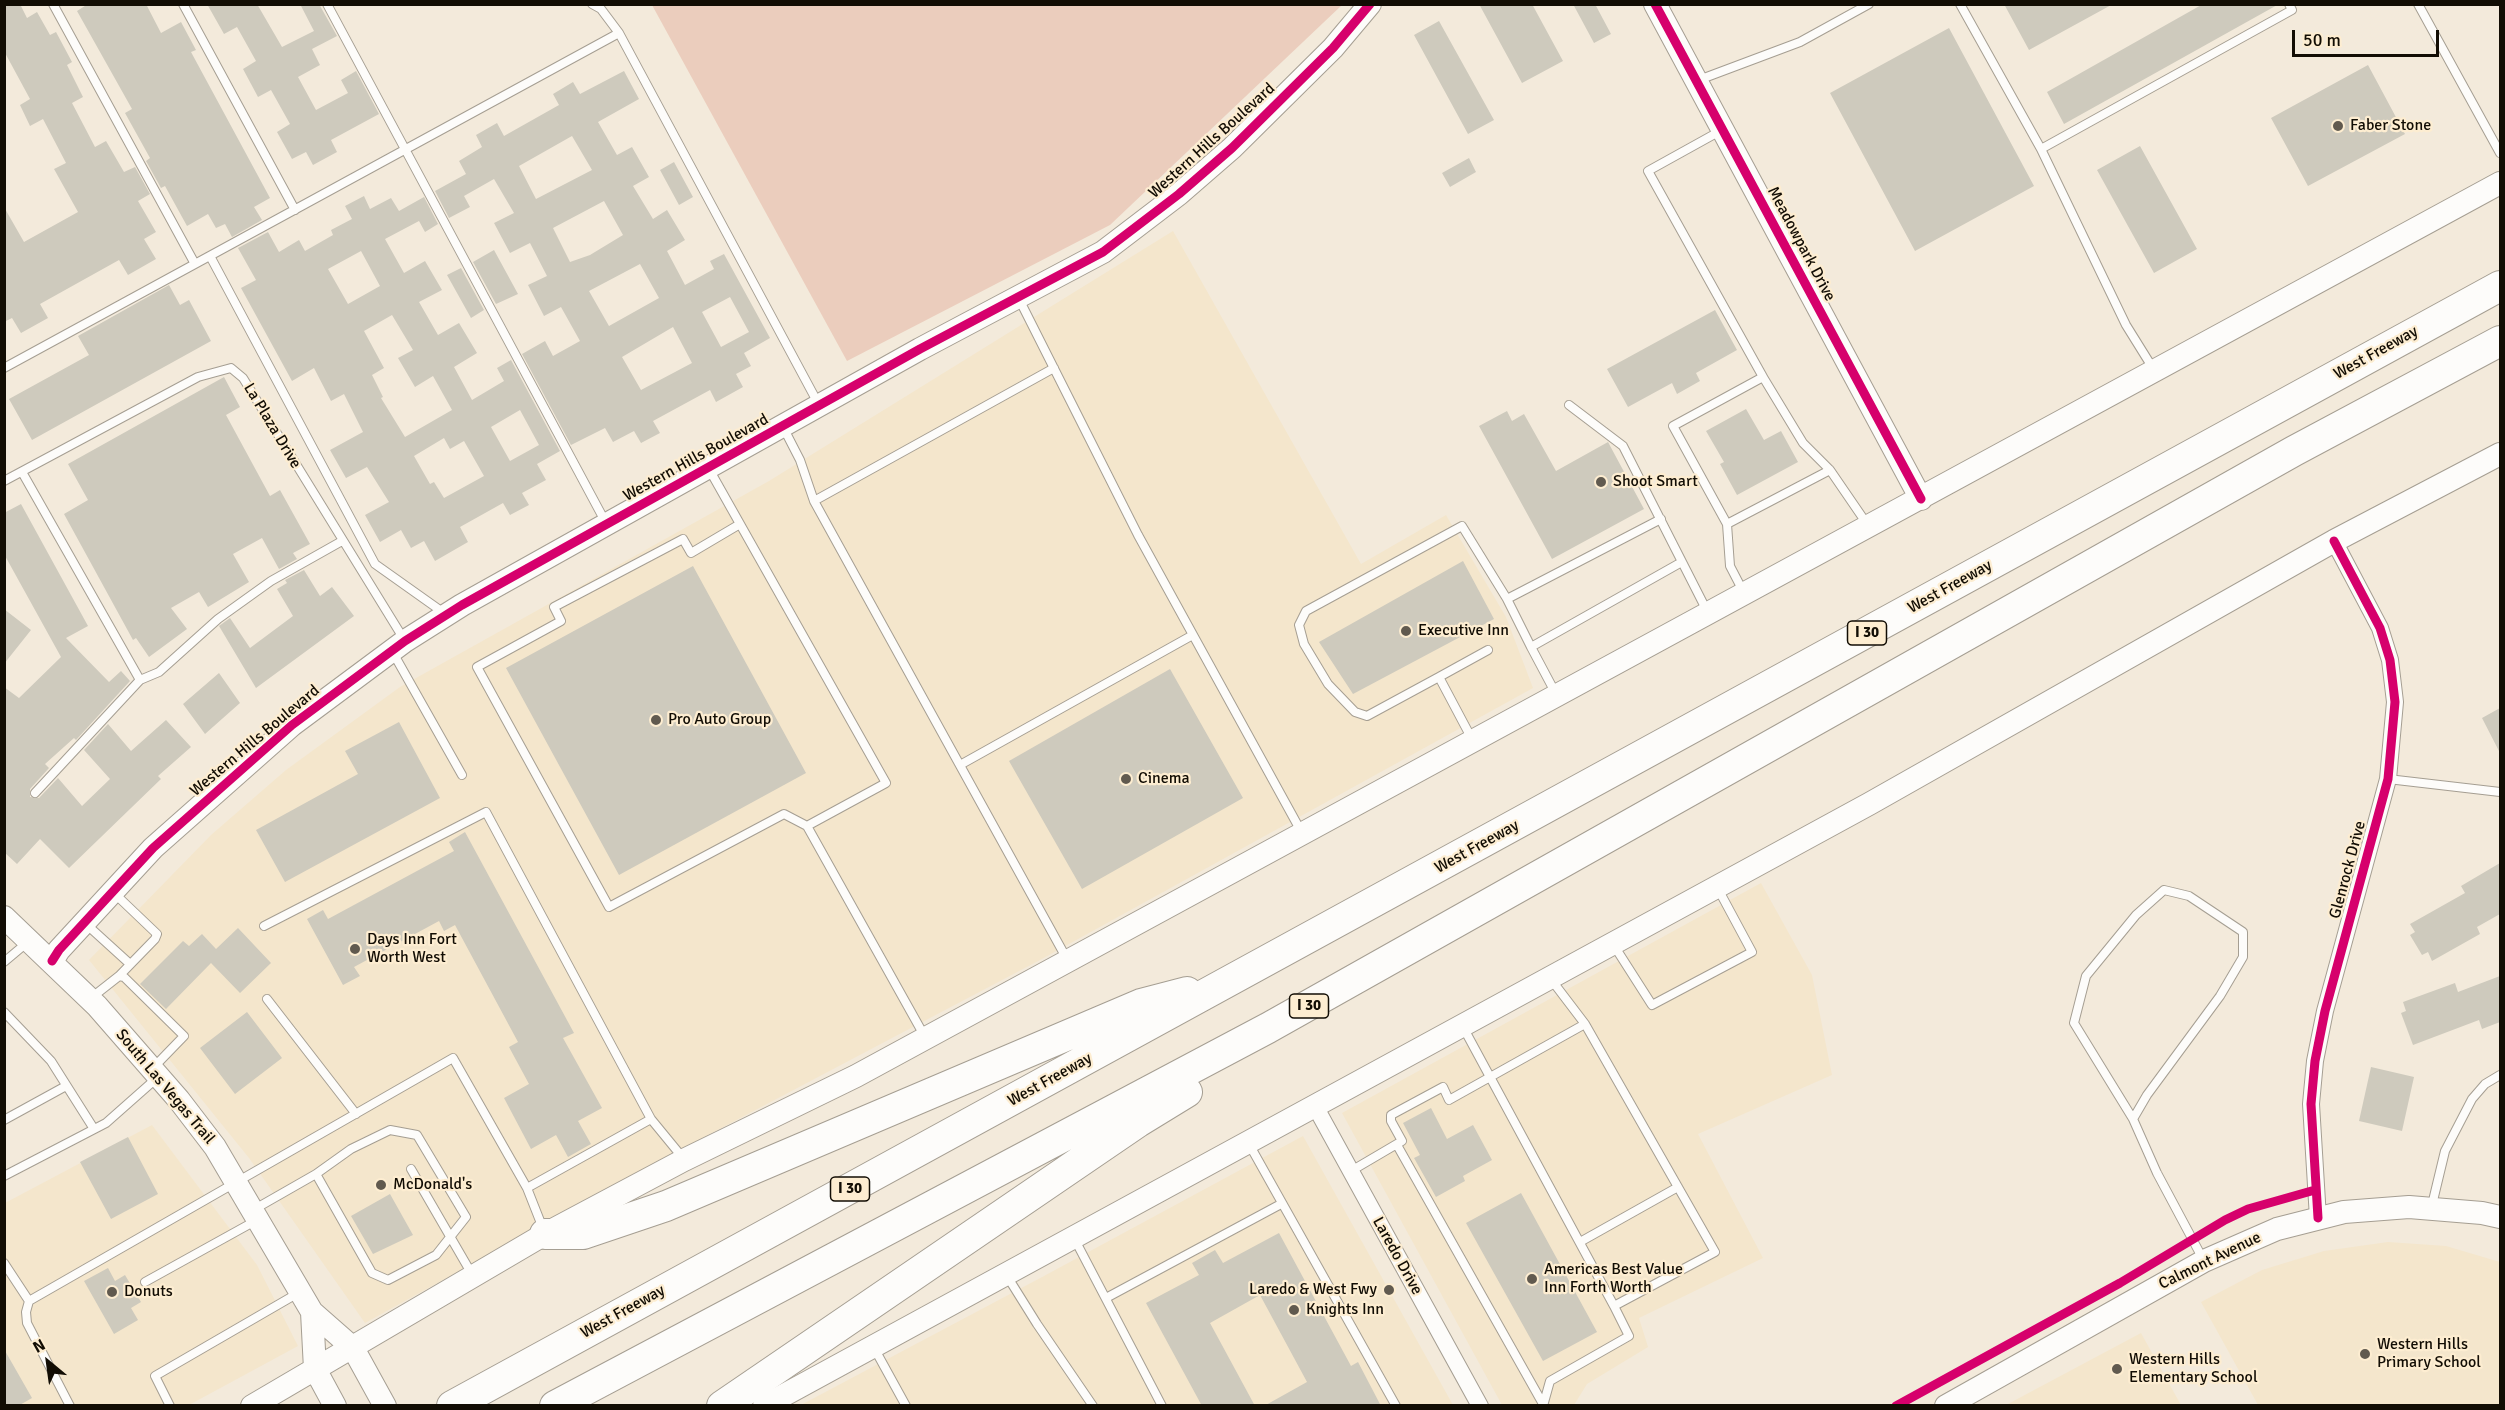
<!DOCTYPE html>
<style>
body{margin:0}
#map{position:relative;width:2505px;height:1410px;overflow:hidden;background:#f3eadb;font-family:Signika,sans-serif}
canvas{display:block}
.frame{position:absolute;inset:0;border:6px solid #120d04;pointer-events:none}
.north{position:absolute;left:18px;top:1332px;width:60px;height:60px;-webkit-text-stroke:4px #fdedd1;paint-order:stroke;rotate:331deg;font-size:16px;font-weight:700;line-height:24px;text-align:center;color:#120d04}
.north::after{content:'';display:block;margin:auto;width:21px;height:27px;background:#120d04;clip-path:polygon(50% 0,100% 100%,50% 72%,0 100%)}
.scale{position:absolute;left:2292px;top:30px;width:147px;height:27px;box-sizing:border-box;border:3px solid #120d04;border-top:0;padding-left:8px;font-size:18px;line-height:21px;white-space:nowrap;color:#120d04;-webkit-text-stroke:4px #fdedd1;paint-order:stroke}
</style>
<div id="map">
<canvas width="2505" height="1410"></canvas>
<div class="frame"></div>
<div class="north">N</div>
<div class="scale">50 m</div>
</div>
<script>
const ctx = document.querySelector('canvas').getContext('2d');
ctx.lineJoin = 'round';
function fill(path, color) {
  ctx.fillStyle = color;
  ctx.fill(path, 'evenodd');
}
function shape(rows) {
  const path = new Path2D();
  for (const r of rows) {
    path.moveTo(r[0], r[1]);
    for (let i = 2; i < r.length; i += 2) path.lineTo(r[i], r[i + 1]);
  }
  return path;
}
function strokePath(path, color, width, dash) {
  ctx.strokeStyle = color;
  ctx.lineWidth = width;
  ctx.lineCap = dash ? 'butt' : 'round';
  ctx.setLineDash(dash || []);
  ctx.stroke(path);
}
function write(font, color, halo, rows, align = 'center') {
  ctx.font = font + ' Signika,sans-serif';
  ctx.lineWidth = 4.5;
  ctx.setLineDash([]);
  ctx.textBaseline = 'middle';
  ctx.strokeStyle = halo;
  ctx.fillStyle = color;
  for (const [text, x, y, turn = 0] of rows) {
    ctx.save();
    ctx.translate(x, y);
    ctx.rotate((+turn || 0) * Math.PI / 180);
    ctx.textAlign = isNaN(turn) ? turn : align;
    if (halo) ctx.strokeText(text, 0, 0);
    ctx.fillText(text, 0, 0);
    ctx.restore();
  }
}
fill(shape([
 [1173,231,1361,564,1446,515,1506,617,1533,688,1040,960,655,1163,365,1323,249,1158,89,960,211,835,286,770,400,687,769,481],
 [1761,883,1812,975,1832,1075,1698,1134,1763,1258,1639,1318,1648,1347,1587,1384,1574,1405,1502,1405,1342,1113],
 [152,1125,257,1265,298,1346,189,1405,5,1406,5,1203],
 [1303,1136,1453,1405,799,1406,1044,1276],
 [2388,1242,2446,1246,2500,1262,2500,1405,2258,1405,2201,1302,2262,1270,2324,1251],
 [2141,1333,2181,1405,2006,1405]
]), '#f4e6cc');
fill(shape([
 [652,5,1342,5,1110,225,847,361]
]), '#ebcdbd');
fill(shape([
 [4,4,20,4,27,18,37,12,50,35,56,32,72,62,67,65,83,97,72,103,95,147,106,141,124,172,135,167,150,194,138,201,156,232,144,239,156,259,128,275,119,260,40,304,48,318,21,333,12,318,4,322,4,207,24,242,78,212,54,169,66,163,43,119,30,126,20,105,30,99,4,51],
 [88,4,146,4,161,33,181,22,196,50,191,52,270,198,254,207,262,220,232,237,225,224,216,228,208,214,187,226,165,186,161,188,146,161,150,158,125,113,132,109,77,11],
 [207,4,257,4,282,47,314,31,300,4,319,4,337,36,312,49,320,65,298,77,316,110,348,93,341,80,356,71,379,114,331,140,337,152,313,165,306,152,292,159,277,132,290,124,271,90,258,97,243,69,256,61,237,27,224,34],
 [1479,4,1532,4,1563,61,1522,83],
 [1573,4,1595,4,1611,34,1594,43],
 [2004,4,2113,4,2029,50],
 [2203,4,2279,4,2064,124,2047,92],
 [1439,21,1494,120,1468,134,1414,35],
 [1949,28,2034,186,1915,251,1830,93],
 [2368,65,2405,134,2308,186,2271,118],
 [624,71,639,99,598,122,617,155,632,147,649,177,633,186,653,219,667,210,685,240,667,251,685,285,714,269,710,261,724,254,770,338,744,353,751,366,736,374,743,387,716,402,710,390,653,421,660,433,641,443,634,431,613,442,605,428,571,445,522,354,545,341,553,356,580,341,561,307,544,316,528,285,547,276,530,243,510,253,494,223,514,213,494,179,464,196,470,207,449,218,435,191,466,174,459,161,482,147,476,135,497,123,504,136,559,105,553,94,573,82,580,94],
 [572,136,592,170,536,199,519,166],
 [604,201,623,235,590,255,570,262,553,228],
 [640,264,659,298,609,326,589,291],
 [730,297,749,332,721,347,702,312],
 [673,327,692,363,641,390,622,357],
 [2140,146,2197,249,2154,273,2097,170],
 [1469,158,1476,172,1450,187,1442,173],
 [674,162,693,197,679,205,660,170],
 [364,196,370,209,391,198,399,211,424,197,438,224,425,232,419,221,385,239,404,273,425,261,442,290,419,302,438,335,459,323,477,353,454,367,472,400,504,381,497,368,511,360,560,451,537,464,546,480,522,493,529,505,510,515,503,503,460,527,468,542,435,561,424,541,411,548,401,530,380,542,365,515,389,502,367,467,346,478,330,450,363,432,344,394,331,401,314,368,292,381,241,288,256,280,238,248,268,232,279,252,299,240,305,251,333,235,331,230,352,219,345,206],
 [361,251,380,286,348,304,328,269],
 [392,315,413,350,398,358,415,387,433,376,452,410,405,437,381,398,383,397,372,375,384,368,364,331],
 [520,410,539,445,510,461,491,427],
 [444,438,450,449,464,441,484,476,444,498,434,482,430,484,414,456],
 [494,250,518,294,496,304,473,262],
 [461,268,484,310,471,318,447,275],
 [169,285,180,305,189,300,211,341,32,440,9,399,89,355,78,336],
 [1715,310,1737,350,1696,373,1700,381,1677,394,1672,383,1628,407,1607,369],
 [224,377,240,407,226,415,270,496,280,490,310,544,293,553,297,559,279,569,262,538,233,554,249,582,208,607,199,592,171,608,187,629,149,657,136,638,133,640,64,514,88,500,68,464],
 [1746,409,1764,440,1781,431,1798,462,1737,495,1720,464,1724,462,1706,431],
 [1507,411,1512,421,1524,414,1556,471,1608,442,1644,509,1552,559,1479,426],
 [21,504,88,626,66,638,109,682,121,671,130,681,76,740,74,738,45,764,49,768,30,789,30,797,39,798,58,778,82,806,110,779,84,750,108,724,131,751,166,720,191,747,158,776,161,779,69,868,40,839,17,864,4,852,4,687,19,698,61,657,4,554,4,513],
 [1463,561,1494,619,1353,694,1319,642],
 [693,566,806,773,619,875,506,668],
 [304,570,320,596,332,587,354,616,256,688,219,626,230,618,250,648,293,616,277,589,287,583,285,580],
 [4,609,31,630,4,664],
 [1170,669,1243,798,1082,889,1009,761],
 [219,673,240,703,205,734,183,704],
 [2500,708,2500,753,2482,718],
 [399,722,440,798,285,882,256,830,358,774,345,751],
 [465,832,574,1033,563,1038,602,1108,578,1121,591,1144,568,1157,556,1135,531,1149,504,1098,529,1084,509,1047,518,1042,455,925,444,931,439,921,354,967,360,976,343,985,307,919,323,910,328,919,454,851,449,842],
 [2500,863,2500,914,2477,927,2480,934,2432,961,2428,952,2422,955,2410,935,2415,932,2410,924,2465,893,2461,886],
 [238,928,271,963,240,993,211,963,166,1009,140,984,183,941,189,946,202,934,216,949],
 [2500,976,2500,1022,2482,1029,2479,1020,2413,1045,2401,1013,2406,1011,2403,1002,2455,983,2458,992],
 [247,1012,282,1058,235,1094,200,1048],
 [2371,1067,2414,1077,2402,1131,2359,1121],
 [1431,1108,1447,1139,1473,1125,1492,1160,1463,1176,1465,1181,1436,1197,1414,1158,1420,1155,1403,1123],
 [128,1137,158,1194,111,1219,80,1162],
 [1521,1193,1597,1332,1543,1361,1466,1223],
 [390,1194,413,1235,373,1254,351,1216],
 [1279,1233,1351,1366,1358,1362,1381,1406,1264,1406,1307,1382,1260,1295,1210,1323,1255,1406,1202,1406,1146,1303,1199,1275,1192,1263,1215,1250,1223,1263],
 [108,1268,115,1281,125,1275,141,1302,131,1308,138,1320,114,1334,84,1281],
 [4,1349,32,1398,18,1406,4,1406]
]), '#cecabd');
const lane = shape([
 [53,4,195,264],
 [183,4,295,210],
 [327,4,606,523],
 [592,4,601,9,619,33],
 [1960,4,2041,149],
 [2418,4,2500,153],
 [1696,81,1800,42,1869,4],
 [1722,130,1648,171,1763,377],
 [210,256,375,564,444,613],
 [1019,299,1138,535,1302,833],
 [4,368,619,33,819,405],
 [2154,370,2126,325,2041,149,2292,10,2289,4],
 [1569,405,1623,446,1707,611],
 [783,427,800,460,814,501,1068,961],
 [709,469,886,783,807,826,925,1037],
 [22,472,140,680,35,793],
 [4,481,198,377,231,368,243,378,405,641],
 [814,501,1054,368],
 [1661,519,1507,599,1531,647,1680,563],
 [740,524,691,553,683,539,554,607,561,621,477,667,609,907,784,814,807,826],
 [1727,524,1830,470],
 [1744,593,1730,566,1727,524,1673,426,1763,377,1803,443,1830,470,1867,524],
 [1531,647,1556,694],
 [392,651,462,775],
 [1439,677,1488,650],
 [140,680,159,672,218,619,271,581,342,541],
 [1473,741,1439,677,1367,716,1355,712,1328,684,1304,644,1299,625,1306,611,1462,526,1507,599],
 [960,765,1191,636],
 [2388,779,2500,792],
 [114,893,157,934,155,939,119,976],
 [86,924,130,964],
 [264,926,486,812,651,1119,527,1188],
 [1613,944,1652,1005,1752,952,1717,887],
 [4,962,29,941],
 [91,998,119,976,124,977,184,1036,152,1069],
 [267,999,356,1114],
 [4,1012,51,1061,94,1129],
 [1463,1027,1614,1306],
 [651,1119,683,1158],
 [2133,1119,2074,1023,2086,976,2136,915,2164,890,2189,896,2243,932,2243,957,2220,996,2147,1095,2133,1119,2157,1173,2204,1261],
 [4,1120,66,1086],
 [1249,1144,1396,1406],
 [1397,1145,1543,1404],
 [411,1169,473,1276],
 [1351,1171,1402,1141,1391,1121,1391,1115,1443,1087,1449,1100,1585,1024],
 [4,1176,106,1123,158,1077],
 [2431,1209,2445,1151,2472,1099,2485,1084,2500,1075],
 [253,1210,316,1174,351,1149,390,1130,417,1135,466,1217,436,1255,388,1280,372,1273,316,1174],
 [1074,1238,1162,1406],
 [1580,1242,1678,1187],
 [4,1263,29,1301],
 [1007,1276,1037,1324,1093,1406],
 [145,1282,257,1220],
 [1106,1298,1281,1204],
 [873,1346,906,1406],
 [70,1406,27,1323,26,1312,29,1301,453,1058,527,1188,544,1231],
 [170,1406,155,1376,300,1292],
 [1543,1406,1550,1381,1629,1336,1614,1306,1715,1252,1585,1024,1550,978]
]);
const street = shape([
 [1315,1106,1480,1406],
 [2318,1218,2311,1104,2315,1061,2325,1011,2388,779,2395,702,2390,660,2380,628,2334,541]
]);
const secondary = shape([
 [1655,4,1921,499],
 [4,917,97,1006,179,1100,215,1147,312,1312,353,1348,385,1406],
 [52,961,59,950,153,848,292,725,405,641,462,605,920,349,1103,252,1179,194,1232,148,1333,48,1370,4],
 [312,1312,315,1369,335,1406],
 [252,1406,545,1234,684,1160,856,1076,2500,183],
 [764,1406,1869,804,2334,541,2500,454],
 [1946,1406,2204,1261,2277,1229,2344,1212,2409,1207,2482,1213,2500,1217]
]);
const highway = shape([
 [545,1234,583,1234,666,1206,1141,1004,1187,992],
 [452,1406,2500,286],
 [555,1406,1268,1028,2294,451,2500,341],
 [722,1406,1138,1122,1187,1092]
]);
strokePath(lane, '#a59e92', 10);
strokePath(street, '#a59e92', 18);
strokePath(secondary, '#a59e92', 24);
strokePath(highway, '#a59e92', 32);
strokePath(lane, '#fdfcfa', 8);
strokePath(street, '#fdfcfa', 16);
strokePath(secondary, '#fdfcfa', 22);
strokePath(highway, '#fdfcfa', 30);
strokePath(shape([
 [1655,4,1921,499],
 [52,961,59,950,153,848,292,725,405,641,462,605,920,349,1103,252,1179,194,1232,148,1333,48,1370,4],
 [2318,1218,2311,1104,2315,1061,2325,1011,2388,779,2395,702,2390,660,2380,628,2334,541],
 [1896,1406,2120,1283,2225,1220,2248,1209,2315,1190]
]), '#d6006c', 9);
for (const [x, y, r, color] of [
 [2338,126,6,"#615a4f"],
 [1601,482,6,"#615a4f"],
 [1406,631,6,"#615a4f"],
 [656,720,6,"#615a4f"],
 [1126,779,6,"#615a4f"],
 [355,949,6,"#615a4f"],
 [381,1185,6,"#615a4f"],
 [1532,1279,6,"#615a4f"],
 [1389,1290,6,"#615a4f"],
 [112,1292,6,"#615a4f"],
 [1294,1310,6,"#615a4f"],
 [2365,1354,6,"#615a4f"],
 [2117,1369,6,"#615a4f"]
]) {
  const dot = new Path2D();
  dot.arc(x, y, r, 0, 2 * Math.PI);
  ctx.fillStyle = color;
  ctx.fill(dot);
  strokePath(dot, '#fdedd1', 2);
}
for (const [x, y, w] of [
 [1867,633,39],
 [1309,1006,39],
 [850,1189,39]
]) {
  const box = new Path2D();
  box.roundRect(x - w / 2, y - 12, w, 24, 4.5);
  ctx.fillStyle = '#fdedd1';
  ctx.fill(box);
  strokePath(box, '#120d04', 1.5);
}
write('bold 15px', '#120d04', null, [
 ["I 30",1867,633],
 ["I 30",1309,1006],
 ["I 30",850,1189]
]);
write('16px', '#120d04', '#fdedd1', [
 ["Faber Stone",2350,126],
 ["Shoot Smart",1613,482],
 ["Executive Inn",1418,631],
 ["Pro Auto Group",668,720],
 ["Cinema",1138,779],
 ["Days Inn Fort",367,940],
 ["Worth West",367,958],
 ["McDonald's",393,1185],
 ["Americas Best Value",1544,1270],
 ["Inn Forth Worth",1544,1288],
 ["Laredo & West Fwy",1377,1290,"right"],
 ["Donuts",124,1292],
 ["Knights Inn",1306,1310],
 ["Western Hills",2377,1345],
 ["Primary School",2377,1363],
 ["Western Hills",2129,1360],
 ["Elementary School",2129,1378]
], 'left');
write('16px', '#120d04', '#fdedd1', [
 ["Western Hills Boulevard",1212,141,-42],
 ["Meadowpark Drive",1801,244,62],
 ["West Freeway",2376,353,-29],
 ["La Plaza Drive",272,426,59],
 ["Western Hills Boulevard",696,458,-29],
 ["West Freeway",1950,587,-29],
 ["Western Hills Boulevard",255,741,-40],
 ["West Freeway",1477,847,-29],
 ["Glenrock Drive",2348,870,-75],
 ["West Freeway",1050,1080,-29],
 ["South Las Vegas Trail",165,1087,50],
 ["Laredo Drive",1397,1256,61],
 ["Calmont Avenue",2210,1261,-26],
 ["West Freeway",623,1312,-29]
]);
</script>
